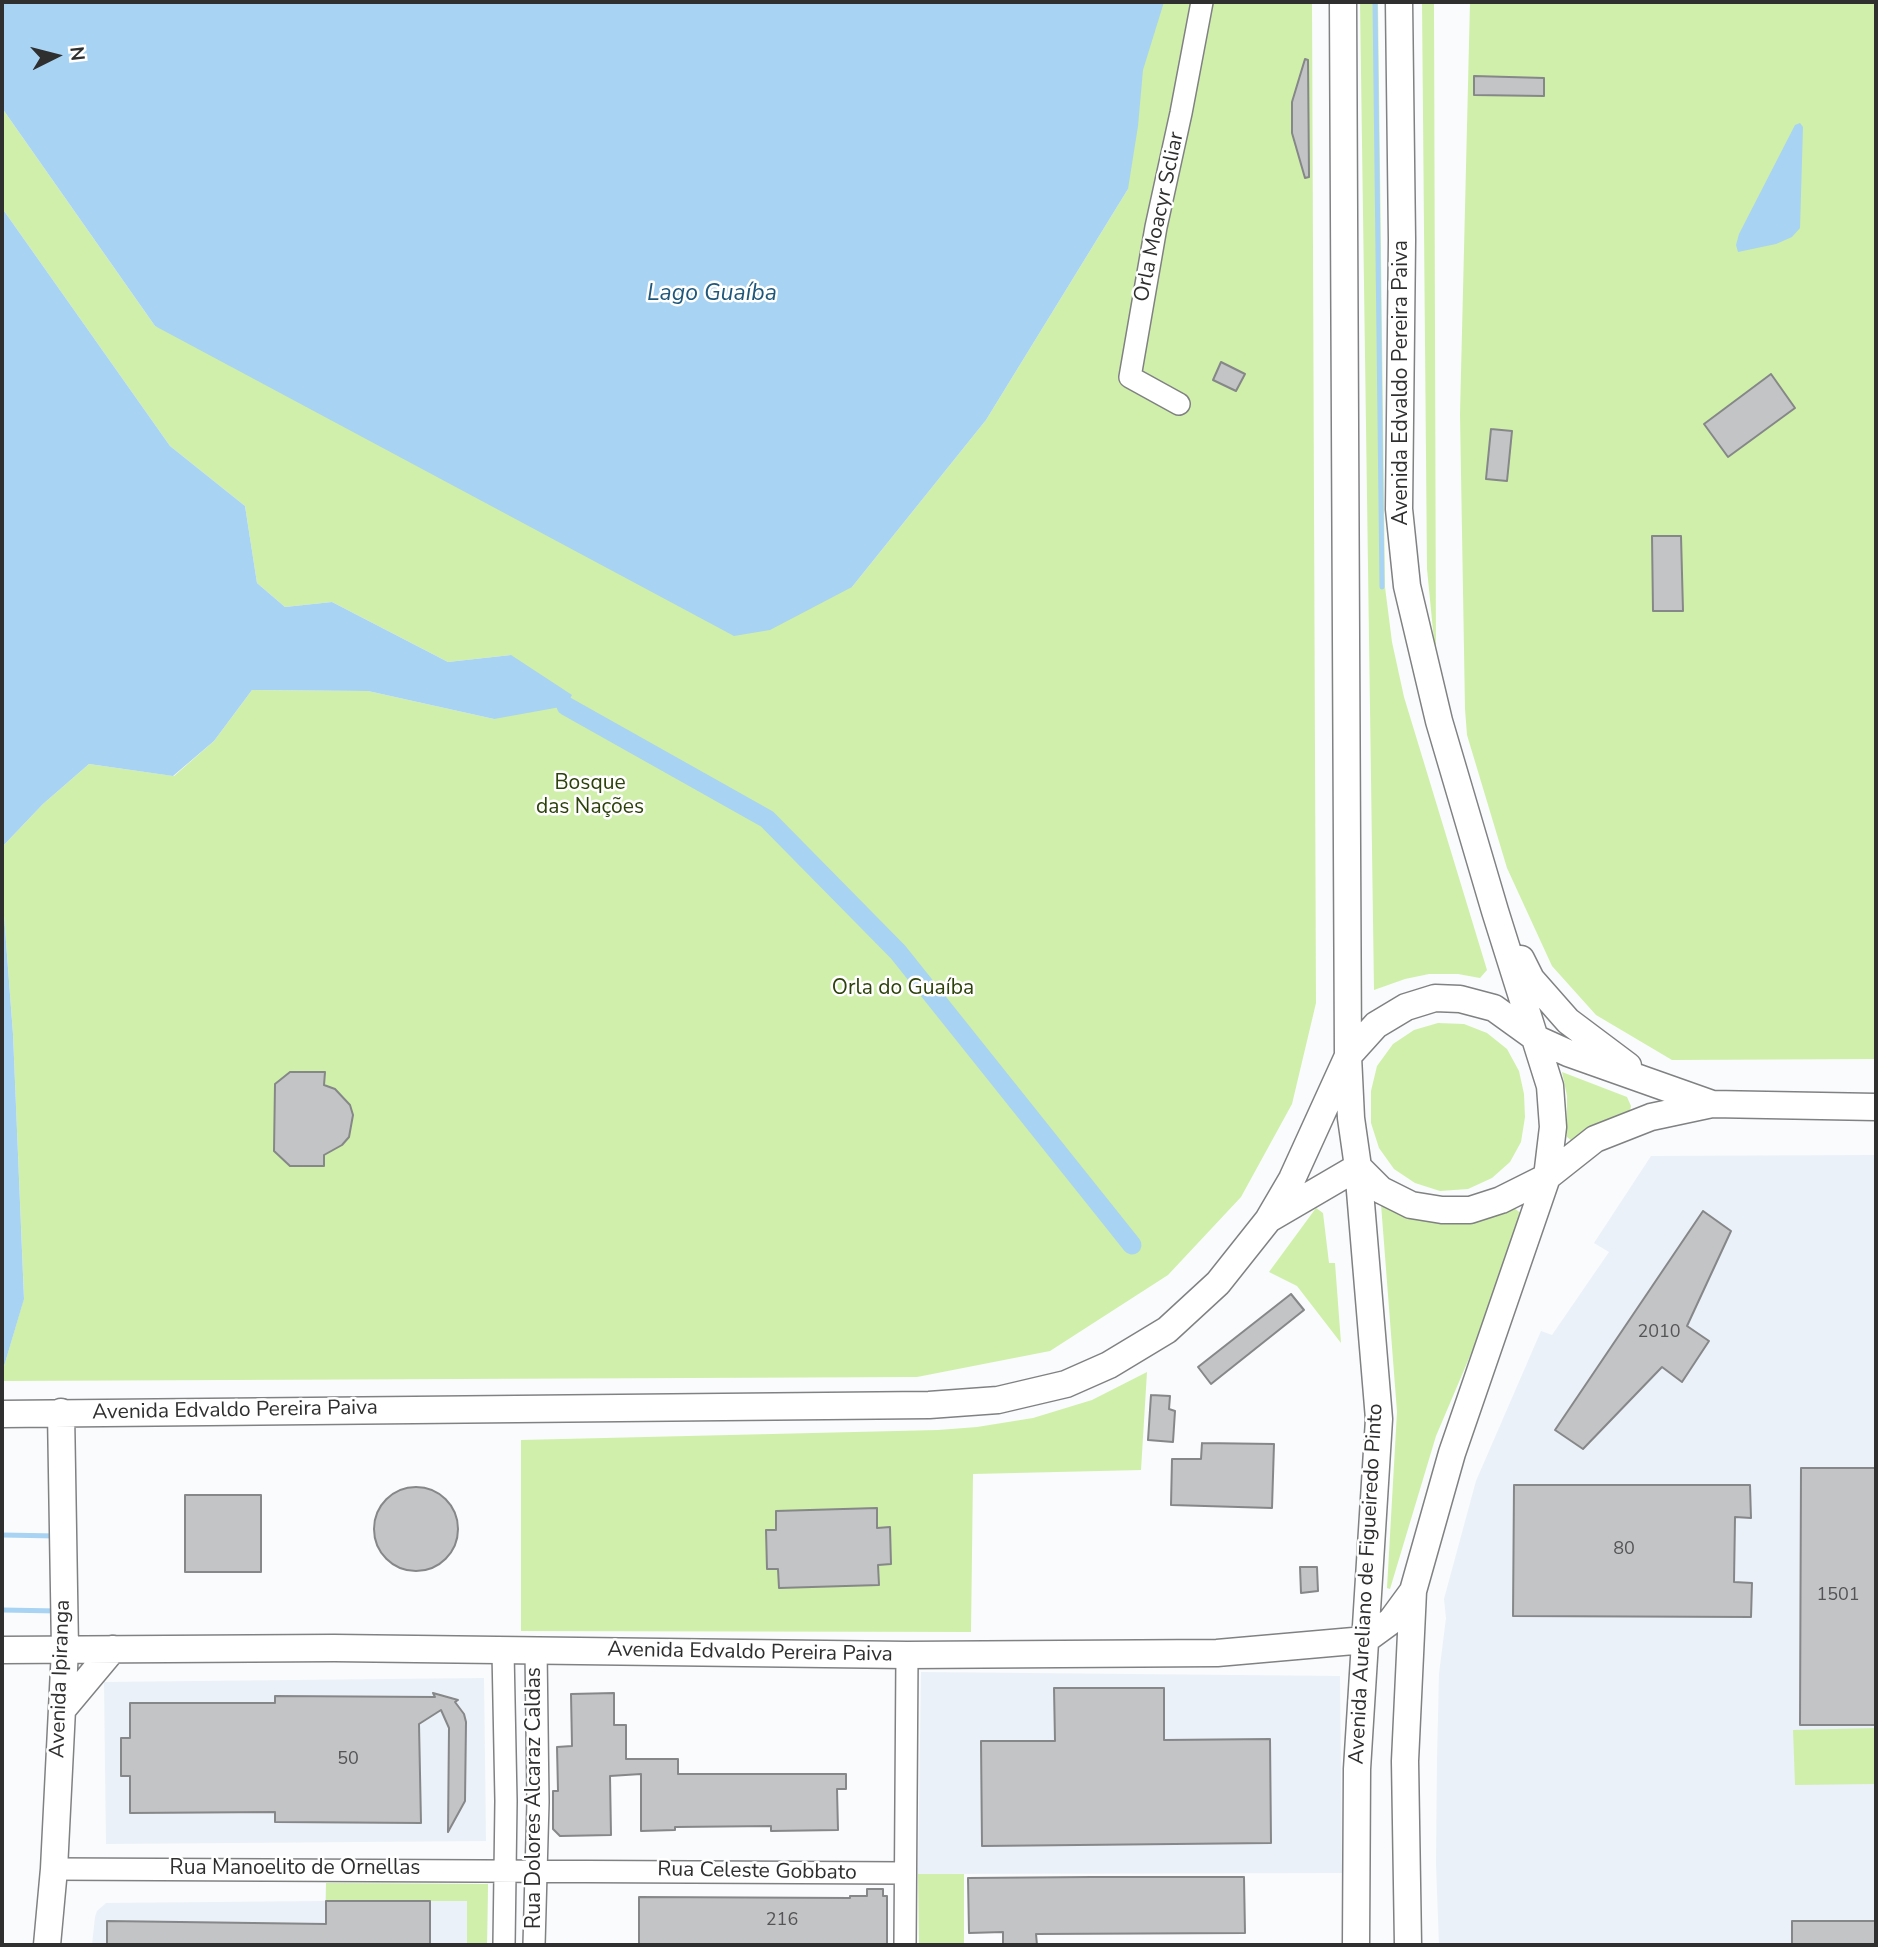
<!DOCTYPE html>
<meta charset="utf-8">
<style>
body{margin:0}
#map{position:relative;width:1878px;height:1947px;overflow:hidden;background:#fafbfd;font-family:"Nunito Sans",sans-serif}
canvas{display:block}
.frame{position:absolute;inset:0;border:4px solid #2f2f30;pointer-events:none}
.north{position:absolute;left:21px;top:21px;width:70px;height:70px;-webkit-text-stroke:5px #fff;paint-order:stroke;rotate:84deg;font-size:19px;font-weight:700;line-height:28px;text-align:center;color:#2f2f30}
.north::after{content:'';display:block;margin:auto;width:24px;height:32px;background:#2f2f30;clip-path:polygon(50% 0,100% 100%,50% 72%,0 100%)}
</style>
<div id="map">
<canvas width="1878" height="1947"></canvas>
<div class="frame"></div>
<div class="north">N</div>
</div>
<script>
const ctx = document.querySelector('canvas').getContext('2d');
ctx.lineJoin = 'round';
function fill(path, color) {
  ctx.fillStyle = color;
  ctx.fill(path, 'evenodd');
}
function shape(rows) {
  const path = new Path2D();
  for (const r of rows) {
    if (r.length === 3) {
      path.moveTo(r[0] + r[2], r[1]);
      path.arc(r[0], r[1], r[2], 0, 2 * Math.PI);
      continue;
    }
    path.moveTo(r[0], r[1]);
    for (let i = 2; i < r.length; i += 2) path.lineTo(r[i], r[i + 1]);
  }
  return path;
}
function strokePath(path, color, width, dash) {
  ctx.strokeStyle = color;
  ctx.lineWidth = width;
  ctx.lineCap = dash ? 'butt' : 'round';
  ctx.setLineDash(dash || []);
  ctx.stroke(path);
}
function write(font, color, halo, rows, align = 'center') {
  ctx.font = font + ' "Nunito Sans",sans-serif';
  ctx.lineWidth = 5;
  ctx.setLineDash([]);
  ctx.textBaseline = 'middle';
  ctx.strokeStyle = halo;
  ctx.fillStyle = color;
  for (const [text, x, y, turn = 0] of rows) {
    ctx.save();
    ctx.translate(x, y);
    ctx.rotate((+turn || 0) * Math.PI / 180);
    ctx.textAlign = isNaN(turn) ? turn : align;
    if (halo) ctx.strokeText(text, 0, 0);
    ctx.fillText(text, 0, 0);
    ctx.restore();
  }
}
fill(shape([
 [1876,1155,1876,1945,1439,1945,1436,1864,1437,1760,1439,1674,1446,1618,1444,1599,1476,1481,1541,1331,1552,1335,1609,1252,1594,1243,1651,1156],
 [921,1672,1340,1676,1342,1873,918,1874],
 [484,1678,486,1841,106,1844,104,1682],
 [326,1883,488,1884,487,1945,92,1945,95,1917,97,1911,106,1903,325,1901]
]), '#ebf1f9');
fill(shape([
 [1128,2,1312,2,1316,1003,1292,1104,1241,1197,1168,1275,1050,1351,917,1377,2,1381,2,1373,24,1298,13,1034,2,889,2,847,43,804,89,764,174,776,214,741,252,690,368,691,494,719,511,655,448,662,332,602,285,607,257,583,245,506,170,446,2,208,2,108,155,326,852,587,986,420,1128,189],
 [1360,2,1378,2,1385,587,1392,642,1404,697,1487,970,1480,978,1458,974,1429,974,1405,979,1374,990],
 [1422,2,1434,2,1436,661,1427,569],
 [1470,2,1876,2,1876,1059,1672,1060,1596,1015,1552,966,1507,868,1467,735,1465,709,1460,414],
 [1438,1023,1464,1024,1487,1033,1507,1049,1519,1071,1524,1094,1525,1117,1521,1142,1510,1162,1492,1178,1468,1189,1440,1191,1415,1183,1394,1169,1379,1148,1371,1123,1371,1091,1377,1066,1393,1044,1414,1030],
 [1562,1072,1627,1097,1631,1106,1630,1111,1572,1141,1567,1137,1567,1096],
 [1381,1204,1514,1208,1522,1214,1501,1283,1436,1436,1390,1589,1387,1588,1397,1412],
 [1316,1208,1323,1213,1329,1263,1335,1263,1341,1343,1297,1286,1269,1272],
 [1147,1372,1141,1470,973,1474,971,1632,521,1631,521,1440,938,1430,977,1427,1033,1418,1092,1400],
 [1876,1728,1876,1784,1795,1785,1793,1730],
 [918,1874,964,1874,964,1945,919,1945],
 [326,1883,488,1884,487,1945,467,1945,467,1901,326,1901]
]), '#d0efaa');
fill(shape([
 [2,2,1164,2,1143,70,1138,126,1128,189,986,420,852,587,770,630,734,636,155,326,2,108],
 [1800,123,1803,127,1800,228,1792,237,1776,244,1738,252,1736,245,1739,234,1795,125],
 [2,208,170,446,245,506,257,583,285,607,332,602,448,662,511,655,572,695,566,706,494,719,368,691,252,690,214,741,173,776,89,764,43,804,2,847],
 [2,889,13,1034,24,1299,2,1373]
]), '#a8d3f3');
strokePath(shape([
 [1375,2,1382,587],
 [2,1535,57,1536],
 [2,1610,58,1611]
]), '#a8d3f3', 5);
strokePath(shape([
 [566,706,767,819,898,952,1132,1245]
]), '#a8d3f3', 19);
const building = shape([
 [1305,59,1308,60,1309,177,1305,178,1292,133,1292,102,1305,59],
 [1474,76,1544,78,1544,96,1474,95,1474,76],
 [1221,362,1245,374,1236,391,1213,380,1221,362],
 [1771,374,1795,408,1728,457,1704,424,1771,374],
 [1491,429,1512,431,1507,481,1486,479,1491,429],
 [1652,536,1681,536,1683,611,1653,611,1652,536],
 [290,1072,325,1072,324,1085,335,1089,350,1105,353,1115,349,1137,342,1145,324,1155,324,1166,290,1166,274,1151,275,1084,290,1072],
 [1703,1211,1731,1231,1687,1326,1709,1341,1682,1382,1662,1367,1583,1449,1555,1430,1703,1211],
 [1291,1294,1304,1310,1211,1384,1198,1367,1291,1294],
 [1151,1395,1170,1396,1169,1409,1175,1411,1173,1442,1148,1440,1151,1395],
 [1202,1443,1274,1444,1272,1508,1171,1505,1172,1459,1201,1459,1202,1443],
 [1801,1468,1876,1468,1876,1725,1800,1725,1801,1468],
 [1514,1485,1750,1485,1751,1518,1735,1517,1734,1582,1752,1583,1751,1617,1513,1616,1514,1485],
 [416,1529,42],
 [185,1495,261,1495,261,1572,185,1572,185,1495],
 [877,1508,877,1528,890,1527,891,1564,878,1565,879,1585,779,1588,778,1569,767,1569,766,1530,776,1530,776,1511,877,1508],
 [1300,1567,1317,1567,1318,1591,1301,1593,1300,1567],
 [1054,1688,1164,1688,1164,1740,1270,1739,1271,1843,982,1846,981,1741,1055,1741,1054,1688],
 [433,1693,458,1700,455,1702,464,1714,466,1722,465,1801,448,1832,449,1728,441,1710,419,1724,421,1823,275,1822,275,1812,130,1813,130,1776,121,1776,121,1738,130,1738,130,1703,275,1703,275,1696,435,1697,433,1693],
 [614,1693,614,1725,626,1725,626,1759,678,1759,678,1774,846,1774,846,1789,837,1789,838,1830,771,1831,771,1826,675,1827,675,1830,641,1831,641,1774,610,1776,611,1835,560,1836,553,1829,553,1791,558,1791,557,1747,572,1746,571,1694,614,1693],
 [1092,1877,1244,1877,1245,1933,1036,1934,1037,1945,1003,1945,1003,1932,969,1933,968,1878,1092,1877],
 [867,1889,883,1889,883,1896,887,1896,887,1945,639,1945,639,1897,850,1898,850,1896,867,1896,867,1889],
 [326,1901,430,1901,430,1945,107,1945,107,1921,326,1924,326,1901],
 [1792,1921,1876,1921,1876,1945,1792,1945,1792,1921]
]);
fill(building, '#c3c4c6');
strokePath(building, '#868788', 2);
const minor = shape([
 [1179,404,1130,377,1156,227,1181,113,1202,2],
 [503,1651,506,1801,504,1945],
 [54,1869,905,1873],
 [534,1945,538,1802,536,1650],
 [905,1945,907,1655]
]);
const major = shape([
 [1343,2,1348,1056,1351,1118,1358,1167,1379,1419,1357,1769,1356,1945],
 [1399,2,1402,240,1399,509,1407,586,1439,721,1495,911,1550,1086,1553,1127,1547,1177,1452,1453,1413,1591,1405,1761,1408,1945],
 [1521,959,1531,979,1568,1021,1628,1066],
 [1269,1219,1358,1167,1381,1190,1411,1205,1442,1210,1470,1210,1501,1200,1547,1177,1595,1139,1651,1117,1712,1104,1876,1107],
 [2,1414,929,1405,998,1400,1066,1384,1109,1365,1167,1330,1218,1283,1268,1220,1292,1179,1348,1056,1376,1025,1406,1007,1435,998,1460,999,1494,1008,1537,1039,1568,1053,1712,1104],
 [2,1650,334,1648,907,1655,1217,1653,1365,1640,1391,1621,1413,1591],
 [62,1710,113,1649],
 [47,1945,54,1869,65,1649,61,1412]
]);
strokePath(minor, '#808183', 24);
strokePath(major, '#808183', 29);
strokePath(minor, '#fff', 21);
strokePath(major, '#fff', 26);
write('18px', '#545456', null, [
 ["2010",1659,1333],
 ["80",1624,1550],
 ["1501",1838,1596],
 ["50",348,1760],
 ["216",782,1921]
]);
write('21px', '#2f2f30', '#fff', [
 ["Orla Moacyr Scliar",1160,217,-78],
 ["Avenida Edvaldo Pereira Paiva",1402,383,-90],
 ["Avenida Edvaldo Pereira Paiva",235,1411,-1],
 ["Avenida Aureliano de Figueiredo Pinto",1367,1584,-87],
 ["Avenida Edvaldo Pereira Paiva",750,1653,1],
 ["Avenida Ipiranga",61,1679,-88],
 ["Rua Dolores Alcaraz Caldas",535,1798,-90],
 ["Rua Manoelito de Ornellas",295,1869],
 ["Rua Celeste Gobbato",757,1872,1]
]);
write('21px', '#2d410a', '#fff', [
 ["Bosque",590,784],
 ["das Nações",590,808],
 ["Orla do Guaíba",903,989]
]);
write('italic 23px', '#1f577a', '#fff', [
 ["Lago Guaíba",712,294]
]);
</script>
